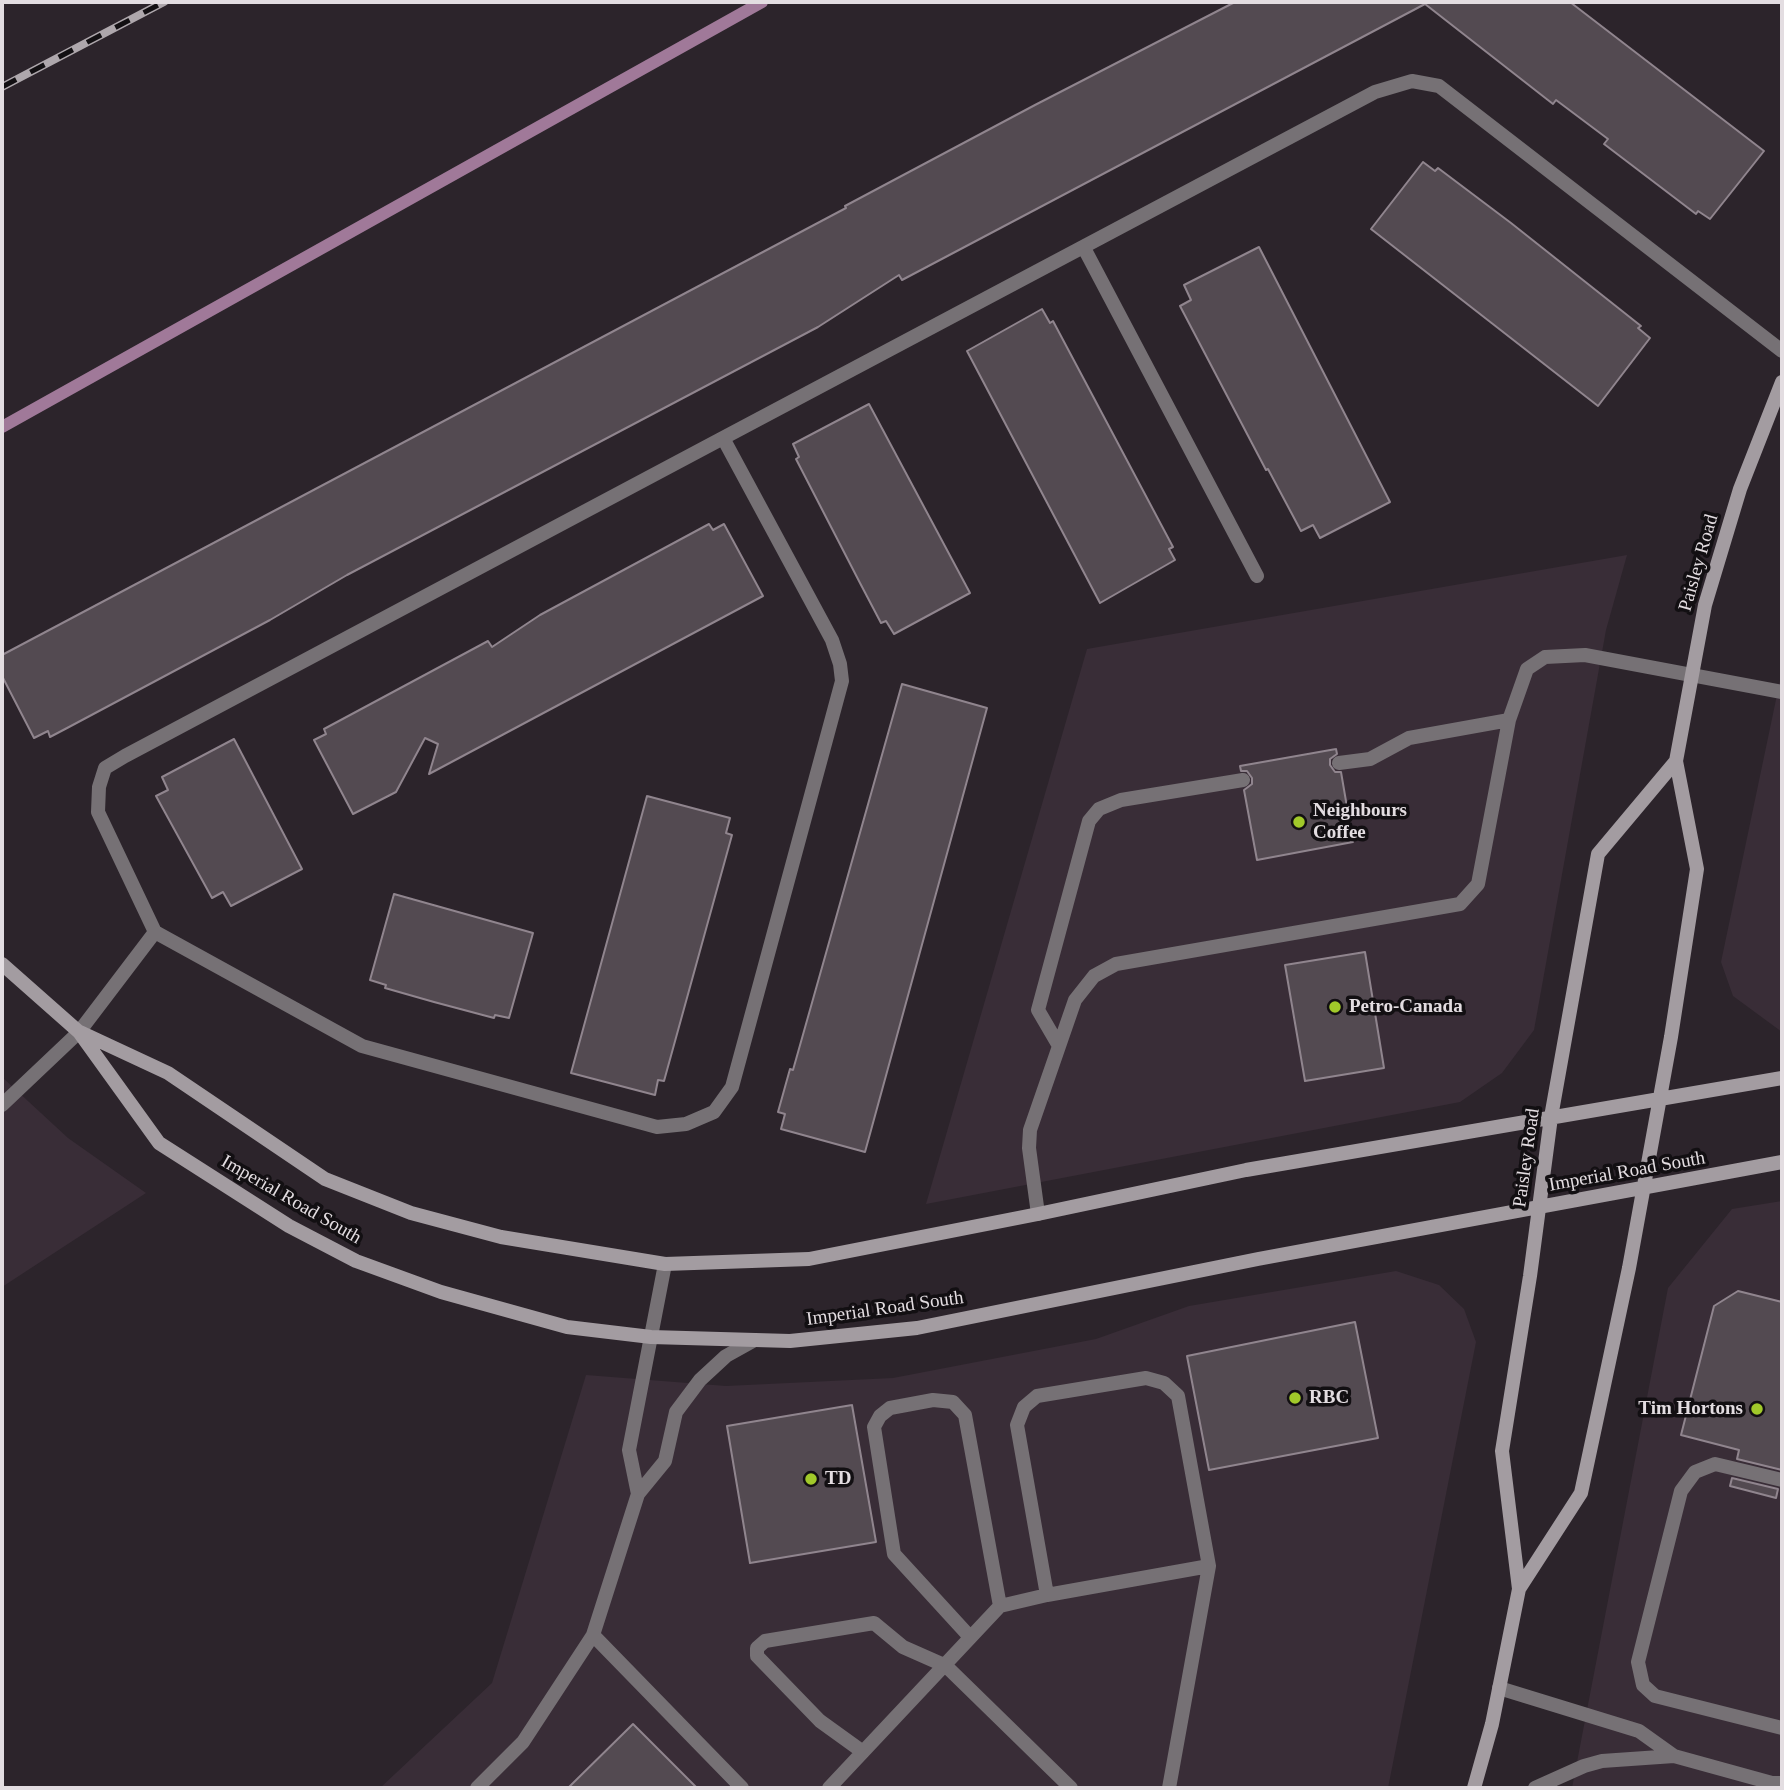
<!DOCTYPE html>
<style>
body{margin:0}
#map{position:relative;width:1784px;height:1790px;overflow:hidden;background:#2c242b;font-family:"Times New Roman",serif}
canvas{display:block}
.frame{position:absolute;inset:0;border:4px solid #e3dde1;pointer-events:none}
</style>
<div id="map">
<canvas width="1784" height="1790"></canvas>
<div class="frame"></div>
</div>
<script>
const ctx = document.querySelector('canvas').getContext('2d');
ctx.lineJoin = 'round';
function fill(path, color) {
  ctx.fillStyle = color;
  ctx.fill(path, 'evenodd');
}
function shape(rows) {
  const path = new Path2D();
  for (const r of rows) {
    path.moveTo(r[0], r[1]);
    for (let i = 2; i < r.length; i += 2) path.lineTo(r[i], r[i + 1]);
  }
  return path;
}
function strokePath(path, color, width, dash) {
  ctx.strokeStyle = color;
  ctx.lineWidth = width;
  ctx.lineCap = dash ? 'butt' : 'round';
  ctx.setLineDash(dash || []);
  ctx.stroke(path);
}
function write(font, color, halo, rows, align = 'center') {
  ctx.font = font + ' "Times New Roman",serif';
  ctx.lineWidth = 7;
  ctx.setLineDash([]);
  ctx.textBaseline = 'middle';
  ctx.strokeStyle = halo;
  ctx.fillStyle = color;
  for (const [text, x, y, turn = 0] of rows) {
    ctx.save();
    ctx.translate(x, y);
    ctx.rotate((+turn || 0) * Math.PI / 180);
    ctx.textAlign = isNaN(turn) ? turn : align;
    if (halo) ctx.strokeText(text, 0, 0);
    ctx.fillText(text, 0, 0);
    ctx.restore();
  }
}
fill(shape([
 [1627,555,1606,630,1534,1030,1502,1073,1460,1102,926,1204,1087,649],
 [1782,671,1782,1032,1733,996,1721,962],
 [2,1077,68,1138,146,1193,2,1287],
 [1782,1201,1782,1788,1572,1788,1668,1288,1732,1209],
 [1396,1271,1439,1285,1464,1309,1476,1342,1388,1788,380,1788,492,1683,586,1375,726,1386,893,1378,1096,1339,1189,1306]
]), '#392d37');
strokePath(shape([
 [2,427,762,2]
]), '#a07999', 12);
const building = shape([
 [1235,2,1570,2,1764,151,1710,219,1698,211,1696,214,1604,144,1608,139,1556,100,1553,104,1425,4,902,280,899,275,818,327,347,575,270,620,69,727,50,737,48,731,34,738,2,676,2,655,846,208,845,206,1035,105,1235,2],
 [1423,162,1435,171,1438,168,1511,223,1641,326,1638,328,1650,338,1598,406,1371,229,1423,162],
 [1259,247,1390,502,1320,538,1313,525,1301,531,1268,469,1266,470,1180,306,1191,300,1184,285,1259,247],
 [1042,309,1050,323,1053,321,1173,547,1169,549,1175,560,1100,603,967,351,1042,309],
 [869,404,970,593,894,634,886,621,881,623,860,583,796,459,799,457,793,444,869,404],
 [709,524,713,530,724,524,763,596,429,774,438,744,425,738,396,792,353,814,314,740,326,734,324,729,488,641,492,647,540,615,709,524],
 [902,684,987,708,865,1152,781,1129,785,1114,778,1112,790,1069,793,1070,902,684],
 [234,739,302,869,231,906,223,892,212,898,156,796,168,790,162,777,234,739],
 [1336,749,1337,754,1330,759,1330,765,1335,772,1341,772,1353,842,1257,860,1244,790,1252,784,1252,778,1247,771,1241,771,1240,766,1336,749],
 [647,796,730,818,726,833,732,835,664,1081,658,1080,655,1095,571,1073,647,796],
 [394,894,533,933,509,1018,495,1015,494,1018,434,1002,385,988,386,985,370,980,394,894],
 [1365,952,1384,1068,1305,1081,1285,965,1365,952],
 [1738,1291,1782,1302,1782,1470,1737,1459,1739,1450,1681,1435,1714,1306,1738,1291],
 [1355,1322,1378,1438,1209,1470,1187,1356,1355,1322],
 [852,1405,876,1542,750,1563,727,1426,852,1405],
 [1732,1478,1778,1489,1776,1498,1730,1486,1732,1478],
 [633,1724,697,1788,568,1788,633,1724]
]);
fill(building, '#534a51');
strokePath(building, '#90858e', 2);
strokePath(shape([
 [1084,248,1257,576],
 [723,438,832,640,840,664,842,681,732,1087,714,1112,686,1124,657,1127,362,1046,155,932,98,812,99,787,105,768,125,756,723,438],
 [723,438,1375,92,1412,81,1439,86,1782,351],
 [1339,763,1370,759,1409,738,1509,720],
 [1059,1046,1038,1010,1089,821,1099,809,1121,800,1243,780],
 [2,1105,79,1032,155,932],
 [1038,1214,1029,1148,1030,1130,1075,1000,1094,976,1116,964,1460,904,1478,884,1509,720,1527,669,1545,657,1585,655,1782,692],
 [1782,1480,1715,1464,1695,1472,1681,1491,1638,1662,1643,1685,1655,1696,1782,1728],
 [638,1494,629,1450,665,1264],
 [1047,1595,1017,1425,1024,1407,1037,1396,1146,1378,1164,1383,1178,1396,1209,1566],
 [593,1635,742,1788],
 [970,1637,894,1554,874,1427,880,1416,890,1408,933,1400,953,1402,965,1415,1000,1606],
 [1499,1688,1639,1731,1674,1756],
 [863,1752,820,1721,757,1656,757,1648,765,1641,874,1623,903,1647,946,1666,1071,1788],
 [477,1788,523,1742,593,1635,638,1494,665,1461,676,1412,700,1380,726,1356,753,1341],
 [829,1788,1000,1606,1047,1595,1209,1566,1169,1788],
 [1535,1788,1584,1766,1602,1761,1674,1756,1772,1783,1782,1783]
]), '#767175', 14);
strokePath(shape([
 [2,964,79,1032,159,1143,289,1226,356,1261,441,1292,567,1327,651,1337,790,1341,917,1328,1258,1259,1782,1162],
 [80,1032,168,1073,325,1179,411,1213,501,1237,665,1264,809,1259,1038,1214,1246,1170,1782,1078],
 [1519,1589,1581,1493,1629,1268,1671,1037,1697,869,1676,761,1705,605,1740,489,1782,382],
 [1474,1788,1492,1724,1519,1589,1502,1451,1530,1276,1551,1117,1598,854,1676,761]
]), '#a39ca1', 14);
const rail = shape([
 [2,87,164,2]
]);
strokePath(rail, '#aea7ac', 8);
strokePath(rail, '#120f12', 5, [16]);
for (const [x, y, r, color] of [
 [1299,822,7,"#a1c92a"],
 [1335,1007,7,"#a1c92a"],
 [1295,1398,7,"#a1c92a"],
 [1757,1409,7,"#a1c92a"],
 [811,1479,7,"#a1c92a"]
]) {
  const dot = new Path2D();
  dot.arc(x, y, r, 0, 2 * Math.PI);
  ctx.fillStyle = color;
  ctx.fill(dot);
  strokePath(dot, '#120f12', 2.5);
}
write('19px', '#e3dde1', '#120f12', [
 ["Paisley Road",1699,563,-74],
 ["Paisley Road",1527,1158,-82],
 ["Imperial Road South",1627,1172,-10],
 ["Imperial Road South",291,1200,30],
 ["Imperial Road South",885,1309,-8]
]);
write('bold 19px', '#e3dde1', '#120f12', [
 ["Neighbours",1313,811],
 ["Coffee",1313,833],
 ["Petro-Canada",1349,1007],
 ["RBC",1309,1398],
 ["Tim Hortons",1743,1409,"right"],
 ["TD",825,1479]
], 'left');
</script>
